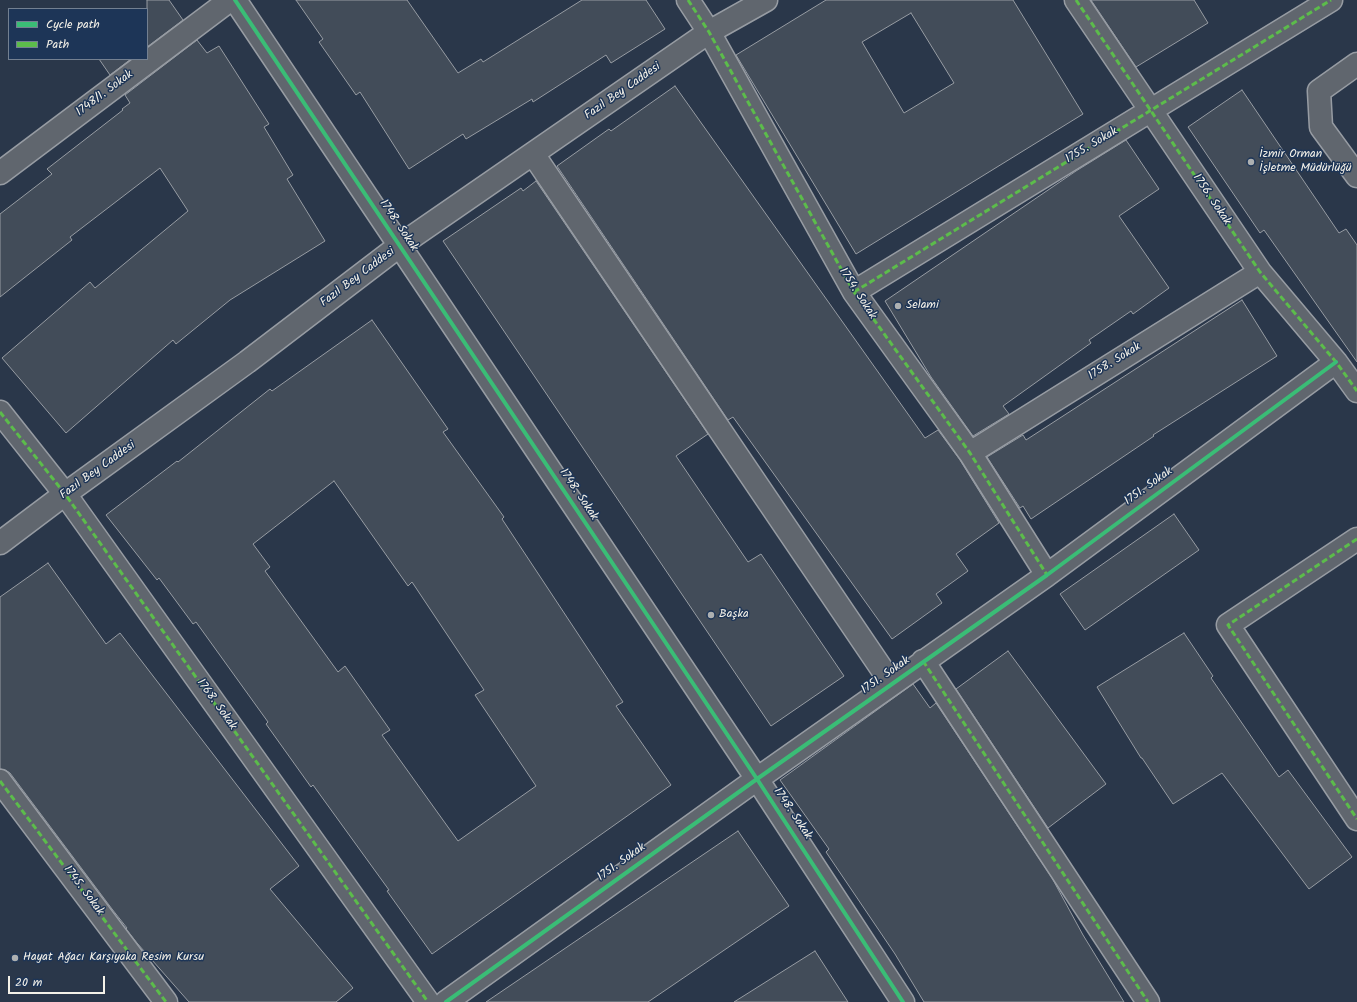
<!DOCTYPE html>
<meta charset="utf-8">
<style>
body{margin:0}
#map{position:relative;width:1357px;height:1002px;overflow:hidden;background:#2a374a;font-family:Kalam,sans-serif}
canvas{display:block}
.legend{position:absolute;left:8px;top:8px;width:140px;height:52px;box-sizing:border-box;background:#1d3557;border:1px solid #738091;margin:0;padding:5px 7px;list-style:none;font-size:12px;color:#f4f1e8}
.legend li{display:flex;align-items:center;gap:8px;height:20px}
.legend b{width:20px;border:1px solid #738091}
.scale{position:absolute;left:8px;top:976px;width:97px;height:18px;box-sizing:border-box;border:2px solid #f4f1e8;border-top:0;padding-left:5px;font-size:12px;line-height:14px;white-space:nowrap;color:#f4f1e8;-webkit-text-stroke:3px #1d3557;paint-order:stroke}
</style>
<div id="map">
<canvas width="1357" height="1002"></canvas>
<ul class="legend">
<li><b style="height:5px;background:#3abd76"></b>Cycle path</li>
<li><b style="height:5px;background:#5cbc4b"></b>Path</li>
</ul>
<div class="scale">20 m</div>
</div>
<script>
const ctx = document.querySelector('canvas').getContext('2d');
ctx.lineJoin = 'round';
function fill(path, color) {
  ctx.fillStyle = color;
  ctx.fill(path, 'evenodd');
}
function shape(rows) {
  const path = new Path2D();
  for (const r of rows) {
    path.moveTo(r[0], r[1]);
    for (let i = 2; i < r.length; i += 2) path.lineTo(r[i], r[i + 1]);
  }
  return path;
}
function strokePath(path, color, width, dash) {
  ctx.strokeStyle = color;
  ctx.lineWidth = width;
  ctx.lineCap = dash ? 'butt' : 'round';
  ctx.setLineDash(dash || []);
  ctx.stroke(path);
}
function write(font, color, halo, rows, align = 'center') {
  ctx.font = font + ' Kalam,sans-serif';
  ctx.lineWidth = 3;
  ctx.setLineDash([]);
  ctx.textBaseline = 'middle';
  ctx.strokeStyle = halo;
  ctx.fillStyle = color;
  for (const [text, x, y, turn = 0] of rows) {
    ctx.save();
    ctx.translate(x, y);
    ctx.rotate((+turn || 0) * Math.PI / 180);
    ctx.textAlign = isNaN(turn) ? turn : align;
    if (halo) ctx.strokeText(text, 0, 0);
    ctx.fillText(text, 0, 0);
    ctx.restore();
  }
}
const building = shape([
 [147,0,169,0,183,20,147,47,147,0],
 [296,0,407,0,458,73,481,59,483,62,582,0,646,0,665,29,611,63,606,55,533,102,532,99,466,139,463,134,409,169,360,92,356,95,319,42,323,39,296,0],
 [826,0,1013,0,1083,114,856,254,736,55,826,0],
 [911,13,954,83,904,113,862,42,911,13],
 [1091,0,1194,0,1208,23,1136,67,1091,0],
 [197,40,207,53,219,46,269,124,264,127,293,175,287,179,325,241,230,300,176,344,173,340,66,433,2,358,90,282,95,288,188,211,160,168,70,237,72,240,0,297,0,214,52,174,47,169,123,110,122,109,130,103,125,95,197,40],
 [99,59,131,59,110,75,99,59],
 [675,86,925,438,938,430,960,460,999,523,956,554,968,571,936,594,942,603,892,639,733,417,728,420,557,166,609,129,611,131,675,86],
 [1242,90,1339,233,1346,229,1357,245,1357,362,1264,230,1260,233,1188,127,1242,90],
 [1126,140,1159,189,1119,216,1169,288,1133,314,1131,311,1089,340,1091,343,1003,406,1009,414,973,436,931,377,885,301,1076,171,1126,140],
 [536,181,708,434,676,456,748,562,761,554,844,676,771,726,443,241,521,188,523,191,536,181],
 [1242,300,1277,356,1153,435,1154,436,1031,519,1023,506,1020,508,987,457,1023,435,1026,440,1242,300],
 [372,320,448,429,443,432,504,517,502,519,623,702,616,706,671,785,432,954,387,891,389,890,313,785,311,787,266,724,268,722,196,622,193,624,159,578,157,580,106,515,177,461,178,462,270,389,272,391,372,320],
 [334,481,408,586,412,582,484,690,475,695,536,786,458,841,382,735,390,730,345,666,338,672,265,571,270,567,253,544,334,481],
 [1174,514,1199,550,1085,630,1060,594,1174,514],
 [48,563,106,644,120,633,299,866,270,889,353,988,336,1002,189,1002,137,943,126,929,127,928,112,909,10,773,5,770,0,769,0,597,48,563],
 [1184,633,1213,676,1211,678,1279,777,1288,770,1352,857,1309,889,1222,773,1173,804,1142,758,1141,758,1097,687,1184,633],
 [1008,651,1106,784,1048,828,956,689,1008,651],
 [913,684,930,708,936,703,1052,878,1083,935,1124,1002,924,1002,895,954,826,852,829,849,780,780,913,684],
 [738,831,789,906,648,1002,486,1002,738,831],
 [815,951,848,1002,734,1002,815,951]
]);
fill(building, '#424c59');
strokePath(building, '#979ca3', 1);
const minor = shape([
 [235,0,757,779,903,1002],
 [688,0,709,32,854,292,970,453,1047,575],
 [1076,0,1260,272,1336,362,1357,391],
 [1357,64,1319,91,1321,127,1357,176],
 [533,154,892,684],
 [0,173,230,0],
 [854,292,1331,0],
 [0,412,65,494,428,1002],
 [970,453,1260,272],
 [1357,539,1228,625,1357,819],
 [0,543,65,494,247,362,399,246,709,32,766,0],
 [923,661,1148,1002],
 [0,781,166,1002],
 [446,1002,757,779,1047,575,1336,362]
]);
strokePath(minor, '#979ca3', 25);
strokePath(minor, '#60666e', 22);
strokePath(shape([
 [688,0,709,32,854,292,970,453,1047,575],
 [1076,0,1260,272,1336,362,1357,391],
 [854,292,1331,0],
 [0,412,65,494,428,1002],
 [1357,539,1228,625,1357,819],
 [923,661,1148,1002],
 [0,781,166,1002]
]), '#5cbc4b', 3, [6, 3]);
strokePath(shape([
 [235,0,757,779,903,1002],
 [446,1002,757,779,1047,575,1336,362]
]), '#3abd76', 4);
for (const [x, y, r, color] of [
 [1251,162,4,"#adb0b1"],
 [898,306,4,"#adb0b1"],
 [711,615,4,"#adb0b1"],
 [15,958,4,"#adb0b1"]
]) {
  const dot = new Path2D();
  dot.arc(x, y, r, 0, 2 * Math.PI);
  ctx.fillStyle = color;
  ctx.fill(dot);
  strokePath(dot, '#1d3557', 1.5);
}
write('12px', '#f4f1e8', '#1d3557', [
 ["Fazıl Bey Caddesi",623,92,-35],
 ["1748/1. Sokak",105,94,-37],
 ["1755. Sokak",1092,146,-31],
 ["1756. Sokak",1211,200,56],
 ["1748. Sokak",398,226,56],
 ["Fazıl Bey Caddesi",358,278,-37],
 ["1754. Sokak",857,294,57],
 ["1758. Sokak",1115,362,-32],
 ["Fazıl Bey Caddesi",98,471,-36],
 ["1751. Sokak",1149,487,-36],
 ["1748. Sokak",578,495,56],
 ["1751. Sokak",886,676,-35],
 ["1768. Sokak",216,705,54],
 ["1748. Sokak",792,814,56],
 ["1751. Sokak",622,863,-36],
 ["1745. Sokak",83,891,53]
]);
write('12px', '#f4f1e8', '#1d3557', [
 ["İzmir Orman",1259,155],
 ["İşletme Müdürlüğü",1259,169],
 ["Selami",906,306],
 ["Başka",719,615],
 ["Hayat Ağacı Karşıyaka Resim Kursu",23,958]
], 'left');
</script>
